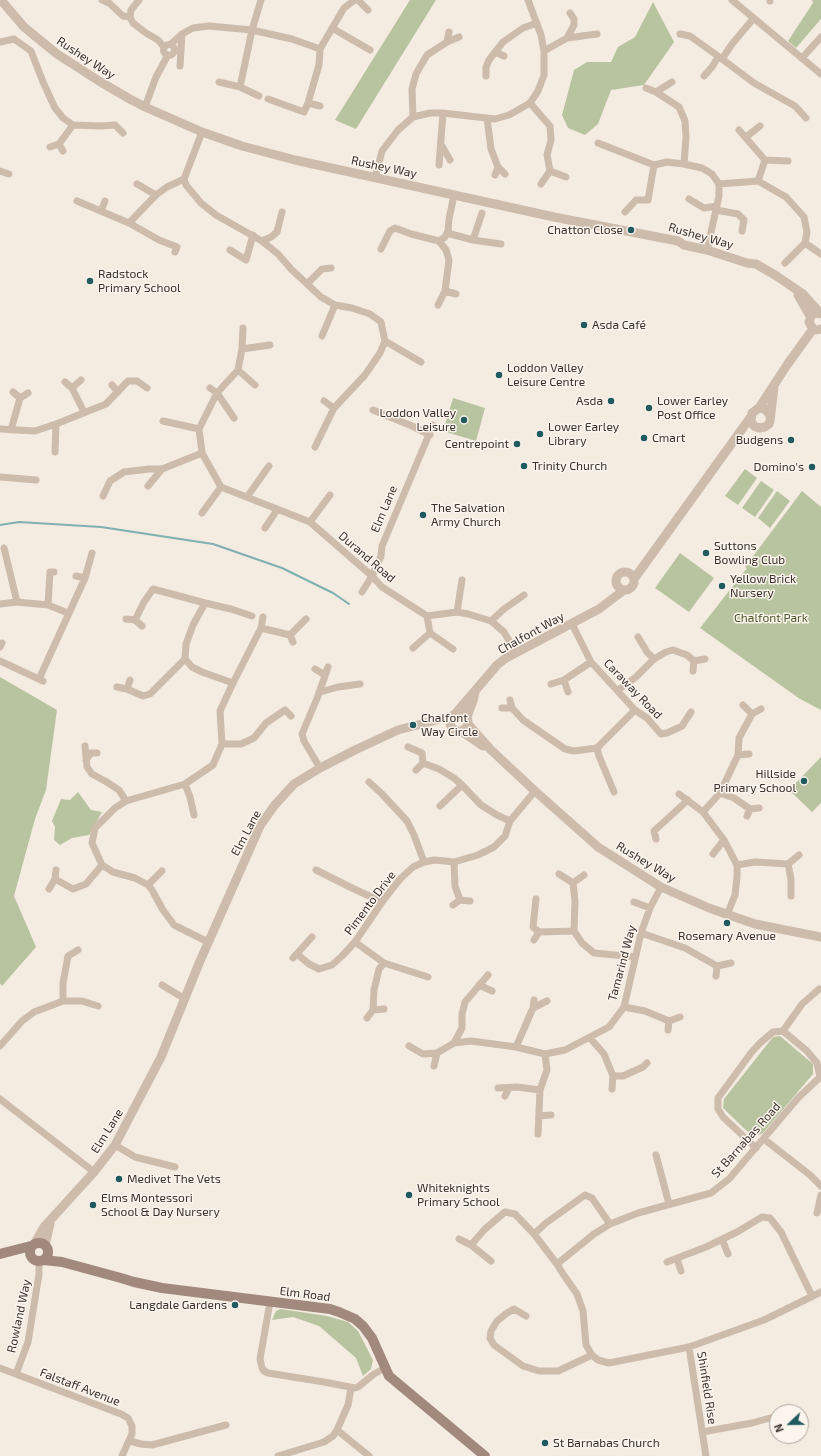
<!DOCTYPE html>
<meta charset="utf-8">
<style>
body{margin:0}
#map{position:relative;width:821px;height:1456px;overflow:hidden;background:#f4ebe1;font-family:"Exo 2",sans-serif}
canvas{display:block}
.north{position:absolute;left:769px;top:1404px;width:40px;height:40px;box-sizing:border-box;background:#fbf5ee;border:1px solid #aea6a0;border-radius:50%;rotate:248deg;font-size:11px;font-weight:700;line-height:16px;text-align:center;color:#3b302b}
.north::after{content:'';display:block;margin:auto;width:14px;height:18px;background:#1f5a5e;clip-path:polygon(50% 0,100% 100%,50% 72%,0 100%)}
</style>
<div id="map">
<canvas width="821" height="1456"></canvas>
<div class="north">N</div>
</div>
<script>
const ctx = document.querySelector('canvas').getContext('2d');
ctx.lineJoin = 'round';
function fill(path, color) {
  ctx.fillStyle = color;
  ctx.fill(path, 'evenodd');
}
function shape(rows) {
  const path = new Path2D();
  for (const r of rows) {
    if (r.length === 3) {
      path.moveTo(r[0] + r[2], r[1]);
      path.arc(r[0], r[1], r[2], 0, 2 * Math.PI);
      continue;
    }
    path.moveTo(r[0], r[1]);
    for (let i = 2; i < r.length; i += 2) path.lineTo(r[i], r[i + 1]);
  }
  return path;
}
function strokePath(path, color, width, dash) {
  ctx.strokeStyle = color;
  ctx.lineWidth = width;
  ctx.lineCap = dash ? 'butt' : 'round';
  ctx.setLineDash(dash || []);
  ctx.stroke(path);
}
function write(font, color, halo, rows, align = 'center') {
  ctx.font = font + ' "Exo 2",sans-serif';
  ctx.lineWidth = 3;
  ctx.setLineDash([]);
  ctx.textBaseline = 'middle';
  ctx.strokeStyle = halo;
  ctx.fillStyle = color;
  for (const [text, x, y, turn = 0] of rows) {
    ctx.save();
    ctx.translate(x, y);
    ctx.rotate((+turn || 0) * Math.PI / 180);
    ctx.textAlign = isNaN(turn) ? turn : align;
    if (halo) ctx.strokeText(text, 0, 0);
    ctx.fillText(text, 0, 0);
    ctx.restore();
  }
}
fill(shape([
 [410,0,436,0,356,129,335,120],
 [812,0,821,0,821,19,796,48,788,41,813,3],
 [653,2,674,42,644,85,611,90,598,124,585,135,568,128,562,115,574,70,587,62,611,62,618,47,635,37],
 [453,398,485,408,476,441,443,431],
 [745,469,757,478,738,505,725,496],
 [761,481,774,490,755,517,742,508],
 [777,491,790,501,770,528,758,518],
 [802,491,821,507,821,710,800,699,700,628,747,568,745,567],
 [680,553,714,578,689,612,655,588],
 [0,677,57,710,46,790,35,819,14,896,36,947,2,986,0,983],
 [821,757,821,803,812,812,789,790],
 [78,792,91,810,102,812,89,835,72,838,60,845,54,840,55,827,52,821,61,799,70,800],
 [780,1036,813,1064,813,1074,762,1134,752,1136,723,1108,724,1099,773,1037],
 [281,1309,327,1316,348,1322,358,1331,373,1360,371,1369,363,1376,356,1358,319,1326,293,1317,272,1320,276,1311]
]), '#b8c4a0');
strokePath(shape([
 [0,525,19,522,101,527,213,544,282,568,333,593,349,604]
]), '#7fb0b2', 2);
strokePath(shape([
 [102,0,109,3,123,16,130,17],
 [358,0,368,10],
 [732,0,821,74],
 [770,1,770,0],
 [130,17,133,23,146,33,158,40,164,47],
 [130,17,131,10,139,0],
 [753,19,732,44,722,59,754,83,795,106,806,118],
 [332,28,370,50],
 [680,34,690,36,722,59],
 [567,38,574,25,574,19,570,13],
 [0,42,14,39,31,51,43,82,55,108,63,118,73,125,101,126,115,125,123,133],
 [447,42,459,37],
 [171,44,182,34,193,28,209,26,252,30,292,39,320,49,344,8,355,0],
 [169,50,5.5],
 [544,51,567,38,597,34],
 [495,52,504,56],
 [802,58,821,37],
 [180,66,182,34],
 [486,76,486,67,489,60,503,42,523,28,537,23],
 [704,76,712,67,718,57],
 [219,82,240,87,259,96],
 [240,87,252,30,261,0],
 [646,88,656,92,679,107,685,121,686,137,684,164],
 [656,92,672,82],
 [268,99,304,112,308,103,319,65,320,49],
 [308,103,320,106],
 [530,103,550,126,551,140,547,155,550,171,541,184],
 [145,107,156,77,168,55],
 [413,117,412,89,416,74,427,55,447,42,449,32],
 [487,118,491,149,498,167,495,175],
 [739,130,765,160,758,181],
 [202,132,184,179,186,185,201,203,216,215,262,241,278,254,291,269,321,297,335,305,352,308,370,314,381,322,385,341,380,353,365,375,334,408,315,447],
 [746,137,760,126],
 [598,143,654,165,667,162,684,164,702,168,712,174,719,184,719,196,707,250],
 [442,146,450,160],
 [50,147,59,144],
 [63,151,59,144,73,125],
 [765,160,788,161],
 [439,165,443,113],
 [498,167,505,174],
 [0,171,9,174],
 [550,171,566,177],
 [375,178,382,151,398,130,413,117,430,113,443,113,495,119,509,115,530,103,538,91,544,75,544,51,541,35,528,0],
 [137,184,156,195],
 [719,184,758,181,786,197,804,217,807,232,805,243,821,254],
 [689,199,704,208,717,206],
 [77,201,129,223],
 [716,210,738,214,744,220,742,231],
 [101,211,105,201],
 [625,212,636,200,648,200,654,165],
 [447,233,473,240,501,244],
 [473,240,482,213],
 [262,241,271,237,277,232,282,212],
 [381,249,390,231,395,228,411,234,439,241,445,237,448,231,449,219,454,195],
 [230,250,246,260,253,235],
 [175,252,177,247,159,240,129,223,156,195,167,187,184,179],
 [785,263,805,243],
 [307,284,322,269,331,268],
 [445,291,456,294],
 [438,305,445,291,449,260,446,250,439,241],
 [243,328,242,349,238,370,217,393,199,429,202,453,221,487,310,522,372,576,382,587,427,616,457,612,468,614,491,621,504,632,516,653],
 [322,336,335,305],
 [385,341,421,362],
 [242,349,270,345],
 [238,370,255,385],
 [65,382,72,388,84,412],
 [112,385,118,392],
 [72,388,81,380],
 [210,388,217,393,234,418],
 [20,398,28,393],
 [324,401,334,408],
 [373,410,412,426,430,435],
 [163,421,199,429],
 [0,429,35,431,56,424,106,404,128,381,137,381,147,388],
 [11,430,20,398,13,392],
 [55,452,56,424],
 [0,477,36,480],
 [148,486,162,469],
 [103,496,110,481,124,472,149,469,162,469,202,453],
 [247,497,269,466],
 [202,513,221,487],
 [310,522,330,495],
 [265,528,277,510],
 [4,548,17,602],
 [76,576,85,578],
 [362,592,372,576,381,556,382,546,433,425],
 [205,603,193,625,186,644,185,659,192,667,202,672,233,683],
 [0,604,17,602,48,605,68,613],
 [48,605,50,572,54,572],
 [457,612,462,580],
 [126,619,135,620,144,602,153,589,205,603,231,609,252,616],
 [135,620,142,626],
 [491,621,504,609,524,595],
 [572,624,591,662,635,710,647,718,661,734,667,733,682,726,691,712],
 [261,628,263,617],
 [430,633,453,649],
 [290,635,293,642],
 [638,637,647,652,654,659],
 [0,647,2,643],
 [413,648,430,633,427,616],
 [0,661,43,681],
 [315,669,325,675],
 [693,671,694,661],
 [39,679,85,578,92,553],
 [564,680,568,692],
 [551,684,564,680,591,662],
 [117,687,127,689,143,696,150,694,185,659],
 [127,689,130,680],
 [618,690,636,677,654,659,666,652,673,650,687,655,694,661,705,659],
 [320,692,338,687,360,684],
 [510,700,512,708,523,720,565,749,574,751,597,748,635,710],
 [502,708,512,708],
 [752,714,761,709],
 [222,744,241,744,254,738,266,723,285,710,291,716],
 [85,746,87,767,92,774,105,781,119,790,126,801],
 [408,747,422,753,423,763,439,769,454,778,462,785],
 [597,748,599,756,614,792],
 [738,755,749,754],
 [86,760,91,753,97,753],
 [320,768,304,741,302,734,318,696,328,667],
 [416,770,423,763],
 [369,782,382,794,407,821,414,835,424,862],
 [185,784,190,797,194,815],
 [720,793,734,798,750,809,747,816],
 [679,794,703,812,724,840,737,865,737,877,735,895,727,915],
 [440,806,462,785,481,805,497,815,510,821],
 [750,809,759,808],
 [703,812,720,793,738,755,739,738,752,714,743,705],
 [656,839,654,831,688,800],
 [713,854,724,840],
 [788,864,799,855],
 [737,865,755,862,788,864,791,879,791,896],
 [316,870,352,888,382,902],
 [559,874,573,883],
 [584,875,573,883,575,901,574,931,582,943,594,953,635,957],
 [55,879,56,870],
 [148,885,162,871],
 [49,889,55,879,73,889,86,884,102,865],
 [536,899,533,927,539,932],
 [460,900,470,901],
 [634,902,650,908],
 [453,905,460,900,455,886,454,862],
 [641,933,685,948,717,966,731,963],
 [534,940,539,932,574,931],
 [208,942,174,925,163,910,152,890,148,885,135,878,113,872,102,865,92,843,95,828,115,808,126,801,185,784,213,765,222,744,220,711,233,683,261,628,290,635,306,619],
 [355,942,384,963,428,977],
 [297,954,309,964,319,969,332,965,342,956,355,942,382,902,400,879,413,867,424,862,435,860,454,862,478,855,494,847,505,836,510,821,535,791],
 [293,958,312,937],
 [716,976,717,966],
 [162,985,185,999],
 [479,985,492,991],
 [63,1001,63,983,68,956,78,950],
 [624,1007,645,1011,669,1021,668,1030],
 [533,1008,547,1001],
 [373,1010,384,1009],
 [367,1018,373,1010,374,990,379,969,384,963],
 [669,1021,680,1017],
 [783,1031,802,1004,819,989],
 [590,1038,604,1054,613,1076,612,1089],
 [454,1043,462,1028,462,1014,465,1002,488,975],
 [0,1046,22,1021,34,1012,63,1001,82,1001,98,1006],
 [409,1046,423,1054,437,1053],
 [516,1047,533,1008,534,1000],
 [434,1066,437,1053,454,1043,471,1041,516,1047,545,1054,565,1050,609,1027,624,1007,641,933,650,908,661,887],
 [613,1076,623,1076,643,1067,647,1063],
 [498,1088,517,1087,540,1090],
 [505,1096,509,1088],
 [0,1099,94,1172],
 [539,1116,551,1115],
 [538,1134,540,1090,547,1070,545,1054],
 [764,1139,810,1175,821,1186],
 [115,1145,135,1157,175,1167],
 [756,1148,723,1117,718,1109,718,1098,751,1053,760,1043,773,1032,783,1031,807,1051,817,1063,820,1077],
 [656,1155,669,1204],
 [817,1213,821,1195],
 [610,1224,592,1198,585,1195,546,1223,534,1234,557,1264,563,1274,577,1294,583,1311,586,1345,592,1355,598,1360,609,1363,689,1347,764,1320,821,1292],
 [459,1239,471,1245],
 [722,1239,728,1254],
 [677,1259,681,1271],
 [491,1261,471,1245,485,1229,505,1212,515,1214,534,1234],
 [667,1262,706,1247,737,1232,762,1217,770,1218,781,1232,812,1296],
 [557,1264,594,1234,610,1224,638,1213,711,1193,729,1179,798,1098,820,1077],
 [270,1302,260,1359,262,1368,264,1371,268,1373,324,1382,355,1388,358,1387,374,1374,385,1368],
 [526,1316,514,1309,507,1313,497,1321,491,1331,490,1338,494,1345,523,1366,539,1371,558,1371,592,1355],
 [689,1347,706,1456],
 [0,1368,121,1414,128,1418,132,1426,132,1434,122,1456],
 [16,1374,28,1342,39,1274,39,1261],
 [337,1430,369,1456],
 [702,1432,752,1423,777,1416],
 [130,1441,141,1444,152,1445,226,1425],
 [278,1456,324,1442,333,1436,337,1430,348,1405,351,1388]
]), '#cdbbac', 7);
strokePath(shape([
 [1,0,24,27,57,54,99,81,128,98,145,107,202,132,242,146,295,160,554,217,678,241,684,245,707,250,747,263,756,264,775,275,803,294,820,313],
 [798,295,810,316],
 [821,314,817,313,812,314,809,322,813,329,817,330,821,329],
 [759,408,787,365,813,329],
 [770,415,765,409,759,408,752,413,751,421,754,426,759,428,765,427,769,424,770,421,774,387],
 [625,581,9],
 [634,579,750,418],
 [459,722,9],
 [456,713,497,665,506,658,599,609,624,590],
 [467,717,473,701,475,692],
 [468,724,491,750,535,791,598,847,661,887,709,908,755,924,821,937],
 [461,731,483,746],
 [35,1243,44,1227,94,1172,115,1145,161,1057,200,961,260,826,274,806,294,784,320,768,355,750,398,730,452,716],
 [45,1245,50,1224]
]), '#cdbbac', 9);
strokePath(shape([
 [39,1252,9],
 [0,1254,31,1246],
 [44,1260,62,1262,121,1278,134,1282,162,1288,330,1309,339,1312,355,1319,363,1326,372,1338,389,1376,485,1456]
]), '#a18a7d', 10);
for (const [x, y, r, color] of [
 [631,230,4,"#1f5a5e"],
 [90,281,4,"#1f5a5e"],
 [584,325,4,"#1f5a5e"],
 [499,375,4,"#1f5a5e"],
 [611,401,4,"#1f5a5e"],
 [649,408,4,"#1f5a5e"],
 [464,420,4,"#1f5a5e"],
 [540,434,4,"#1f5a5e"],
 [644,438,4,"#1f5a5e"],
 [791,440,4,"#1f5a5e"],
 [517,444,4,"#1f5a5e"],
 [524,466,4,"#1f5a5e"],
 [812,467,4,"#1f5a5e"],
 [423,515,4,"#1f5a5e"],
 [706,553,4,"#1f5a5e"],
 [722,586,4,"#1f5a5e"],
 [413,725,4,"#1f5a5e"],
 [804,781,4,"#1f5a5e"],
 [727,923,4,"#1f5a5e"],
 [119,1179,4,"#1f5a5e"],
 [409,1195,4,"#1f5a5e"],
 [93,1205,4,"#1f5a5e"],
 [235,1305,4,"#1f5a5e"],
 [545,1443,4,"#1f5a5e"]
]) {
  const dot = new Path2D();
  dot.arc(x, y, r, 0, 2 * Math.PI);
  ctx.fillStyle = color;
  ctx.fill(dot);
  strokePath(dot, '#fbf5ee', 1.5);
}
write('12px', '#3b302b', '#fbf5ee', [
 ["Rushey Way",86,58,33],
 ["Rushey Way",384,167,12],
 ["Rushey Way",701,236,16],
 ["Elm Lane",384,509,-67],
 ["Durand Road",367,557,41],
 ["Chalfont Way",531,633,-29],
 ["Caraway Road",633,689,46],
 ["Elm Lane",246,833,-62],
 ["Rushey Way",646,862,31],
 ["Pimento Drive",370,903,-53],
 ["Tamarind Way",622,963,-75],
 ["Elm Lane",107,1131,-58],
 ["St Barnabas Road",746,1140,-48],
 ["Elm Road",305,1294,7],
 ["Rowland Way",19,1316,-78],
 ["Falstaff Avenue",80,1387,21],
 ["Shinfield Rise",707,1388,81]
]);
write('12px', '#3b302b', '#fbf5ee', [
 ["Chatton Close",623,230,"right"],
 ["Radstock",98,274],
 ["Primary School",98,288],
 ["Asda Café",592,325],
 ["Loddon Valley",507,368],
 ["Leisure Centre",507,382],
 ["Asda",603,401,"right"],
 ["Lower Earley",657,401],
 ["Post Office",657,415],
 ["Loddon Valley",456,413,"right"],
 ["Leisure",456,427,"right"],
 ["Lower Earley",548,427],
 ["Library",548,441],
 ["Cmart",652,438],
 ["Budgens",783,440,"right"],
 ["Centrepoint",509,444,"right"],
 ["Trinity Church",532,466],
 ["Domino's",804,467,"right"],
 ["The Salvation",431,508],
 ["Army Church",431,522],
 ["Suttons",714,546],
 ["Bowling Club",714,560],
 ["Yellow Brick",730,579],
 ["Nursery",730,593],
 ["Chalfont",421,718],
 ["Way Circle",421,732],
 ["Hillside",796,774,"right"],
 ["Primary School",796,788,"right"],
 ["Rosemary Avenue",727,936,"center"],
 ["Medivet The Vets",127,1179],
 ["Whiteknights",417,1188],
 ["Primary School",417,1202],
 ["Elms Montessori",101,1198],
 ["School & Day Nursery",101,1212],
 ["Langdale Gardens",227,1305,"right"],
 ["St Barnabas Church",553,1443]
], 'left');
write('12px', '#4a5a2e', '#fbf5ee', [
 ["Chalfont Park",771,618]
]);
</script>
